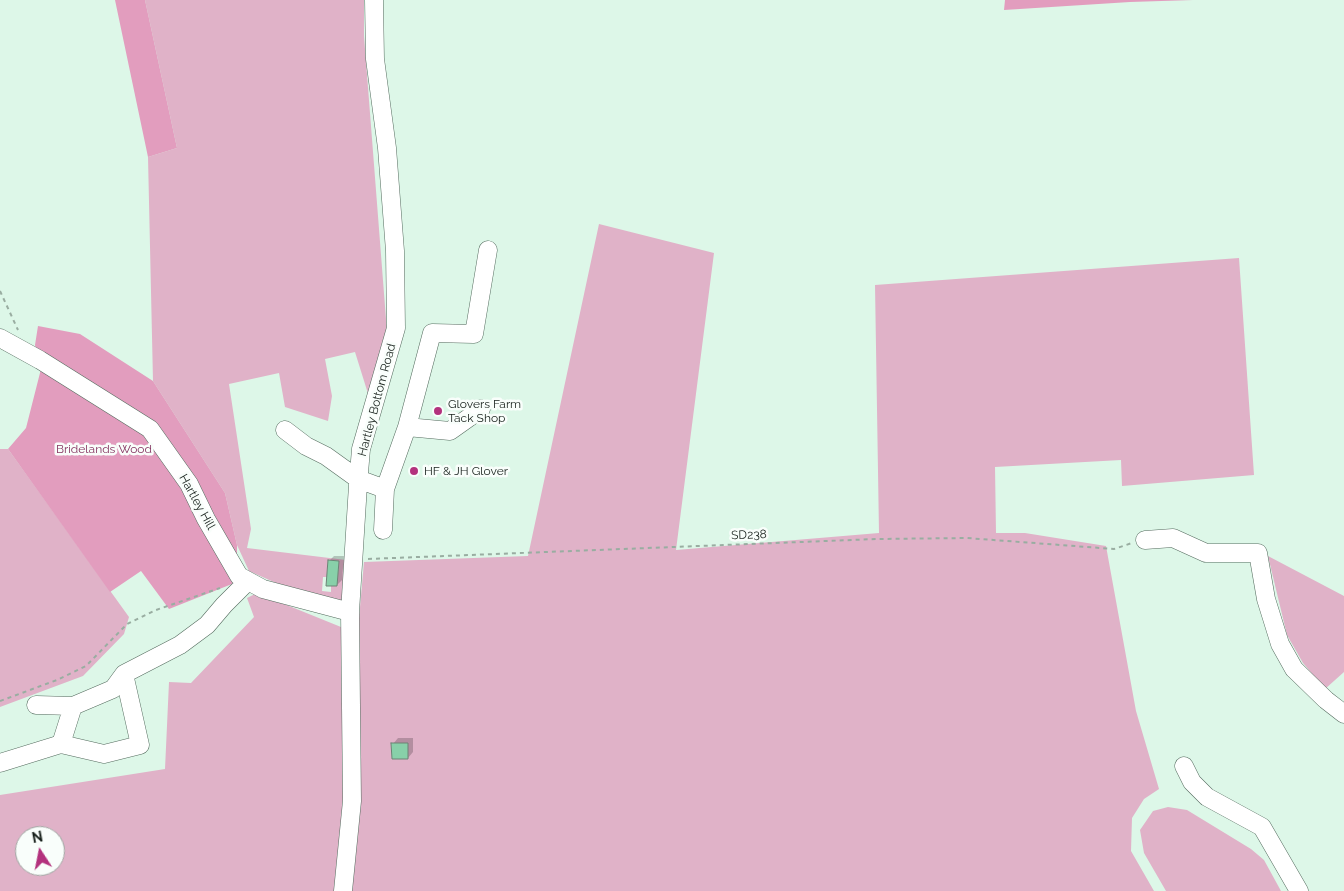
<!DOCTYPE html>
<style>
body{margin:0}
#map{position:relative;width:1344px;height:891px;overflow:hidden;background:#ddf7e8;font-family:Raleway,sans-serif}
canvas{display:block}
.north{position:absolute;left:15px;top:826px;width:50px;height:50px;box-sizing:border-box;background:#f9fefb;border:1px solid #9fa5a1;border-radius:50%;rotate:349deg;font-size:14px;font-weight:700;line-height:20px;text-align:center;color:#17201b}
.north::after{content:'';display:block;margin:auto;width:18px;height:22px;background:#b3327d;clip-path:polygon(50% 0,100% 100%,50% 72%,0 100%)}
</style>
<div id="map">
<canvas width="1344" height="891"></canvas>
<div class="north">N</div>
</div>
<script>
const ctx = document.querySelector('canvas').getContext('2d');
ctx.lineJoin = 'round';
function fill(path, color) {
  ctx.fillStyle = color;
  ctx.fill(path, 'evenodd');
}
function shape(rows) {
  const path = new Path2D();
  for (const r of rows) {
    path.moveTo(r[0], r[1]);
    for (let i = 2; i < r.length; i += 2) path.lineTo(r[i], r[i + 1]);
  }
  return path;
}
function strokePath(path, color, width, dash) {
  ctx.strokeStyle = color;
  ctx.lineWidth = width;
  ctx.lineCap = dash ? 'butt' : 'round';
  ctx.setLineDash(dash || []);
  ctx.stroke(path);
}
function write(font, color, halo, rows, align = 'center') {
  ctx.font = font + ' Raleway,sans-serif';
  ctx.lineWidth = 5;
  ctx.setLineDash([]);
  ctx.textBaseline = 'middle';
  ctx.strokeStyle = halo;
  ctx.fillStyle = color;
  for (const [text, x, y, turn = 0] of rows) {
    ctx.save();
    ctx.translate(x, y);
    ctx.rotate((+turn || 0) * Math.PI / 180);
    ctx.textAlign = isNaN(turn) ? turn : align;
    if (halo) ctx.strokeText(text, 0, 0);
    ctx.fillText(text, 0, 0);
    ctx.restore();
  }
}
fill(shape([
 [145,0,364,0,364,36,387,332,370,400,355,352,325,359,332,396,328,421,285,407,279,373,229,384,251,529,247,548,346,560,344,598,337,605,294,591,249,571,237,545,225,493,153,381,148,157,177,148],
 [328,560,339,561,337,586,331,586,331,592,322,591,323,577,327,577],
 [599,224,714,253,676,550,879,533,875,285,1239,258,1254,475,1122,486,1121,460,995,467,996,533,1025,533,1106,546,1136,711,1159,789,1144,799,1132,818,1131,851,1154,891,351,891,353,686,364,562,528,556],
 [391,743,408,743,408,759,392,759],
 [0,449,8,449,129,617,124,634,83,676,0,707],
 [1268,556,1344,596,1344,672,1325,689,1303,663,1287,635],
 [257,593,341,627,343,798,335,891,0,891,0,795,165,769,169,682,191,683,254,617,247,598],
 [25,836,55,836,55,866,25,866],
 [1168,807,1187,810,1251,849,1264,860,1281,891,1166,891,1144,853,1140,830,1153,811]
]), '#e0b2c8');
fill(shape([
 [115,0,145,0,177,148,148,157],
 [1005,0,1193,0,1130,2,1004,10],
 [38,326,80,334,153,381,225,493,237,545,237,582,169,609,141,571,110,592,8,449,26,428,41,369,35,345]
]), '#e29dbe');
fill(shape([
 [334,556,344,556,342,580,337,585,329,561],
 [398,738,413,738,413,752,408,758,393,744]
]), '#0003');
const building = shape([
 [328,560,339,561,337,586,326,586,328,560],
 [391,743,408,743,408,759,392,759,391,743]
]);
fill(building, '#88d0a9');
strokePath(building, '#6c8375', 1);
const minor = shape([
 [0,338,40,360,150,429,189,484,206,519,239,576,263,589,350,612],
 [407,427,450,431,481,409],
 [285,430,306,446,326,456,358,479,385,489],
 [383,530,385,489,407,427,432,333,474,334,488,250],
 [1145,540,1173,538,1206,553,1258,553,1266,599,1280,644,1294,669,1326,700,1344,714],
 [36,705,73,706,113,689,124,674,180,645,207,625,224,605,248,581],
 [73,706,61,744,104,754,140,745,124,674],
 [0,763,61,744],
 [1184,766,1192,782,1207,797,1262,827,1299,891],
 [343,891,352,801,350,612,358,485,361,449,396,328,395,251,387,148,375,59,374,0]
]);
strokePath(minor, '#546b5e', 19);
strokePath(shape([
 [0,291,18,330],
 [368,559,877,539,967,538,1114,549,1132,543],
 [0,701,57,680,86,666,127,624,156,610,220,588]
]), '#99ada1', 2, [4, 4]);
strokePath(minor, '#fff', 18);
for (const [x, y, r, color] of [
 [438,411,5,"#b3327d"],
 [414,471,5,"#b3327d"]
]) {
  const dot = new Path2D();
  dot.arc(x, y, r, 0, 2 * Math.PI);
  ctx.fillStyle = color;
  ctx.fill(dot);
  strokePath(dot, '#f9fefb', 2);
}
write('12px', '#17201b', '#f9fefb', [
 ["Hartley Bottom Road",377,400,-75],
 ["Hartley Hill",197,502,61],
 ["SD238",749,535,-2]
]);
write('12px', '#17201b', '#f9fefb', [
 ["Glovers Farm",448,404],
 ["Tack Shop",448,418],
 ["HF & JH Glover",424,471]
], 'left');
write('12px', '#853461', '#f9fefb', [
 ["Bridelands Wood",104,449]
]);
</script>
